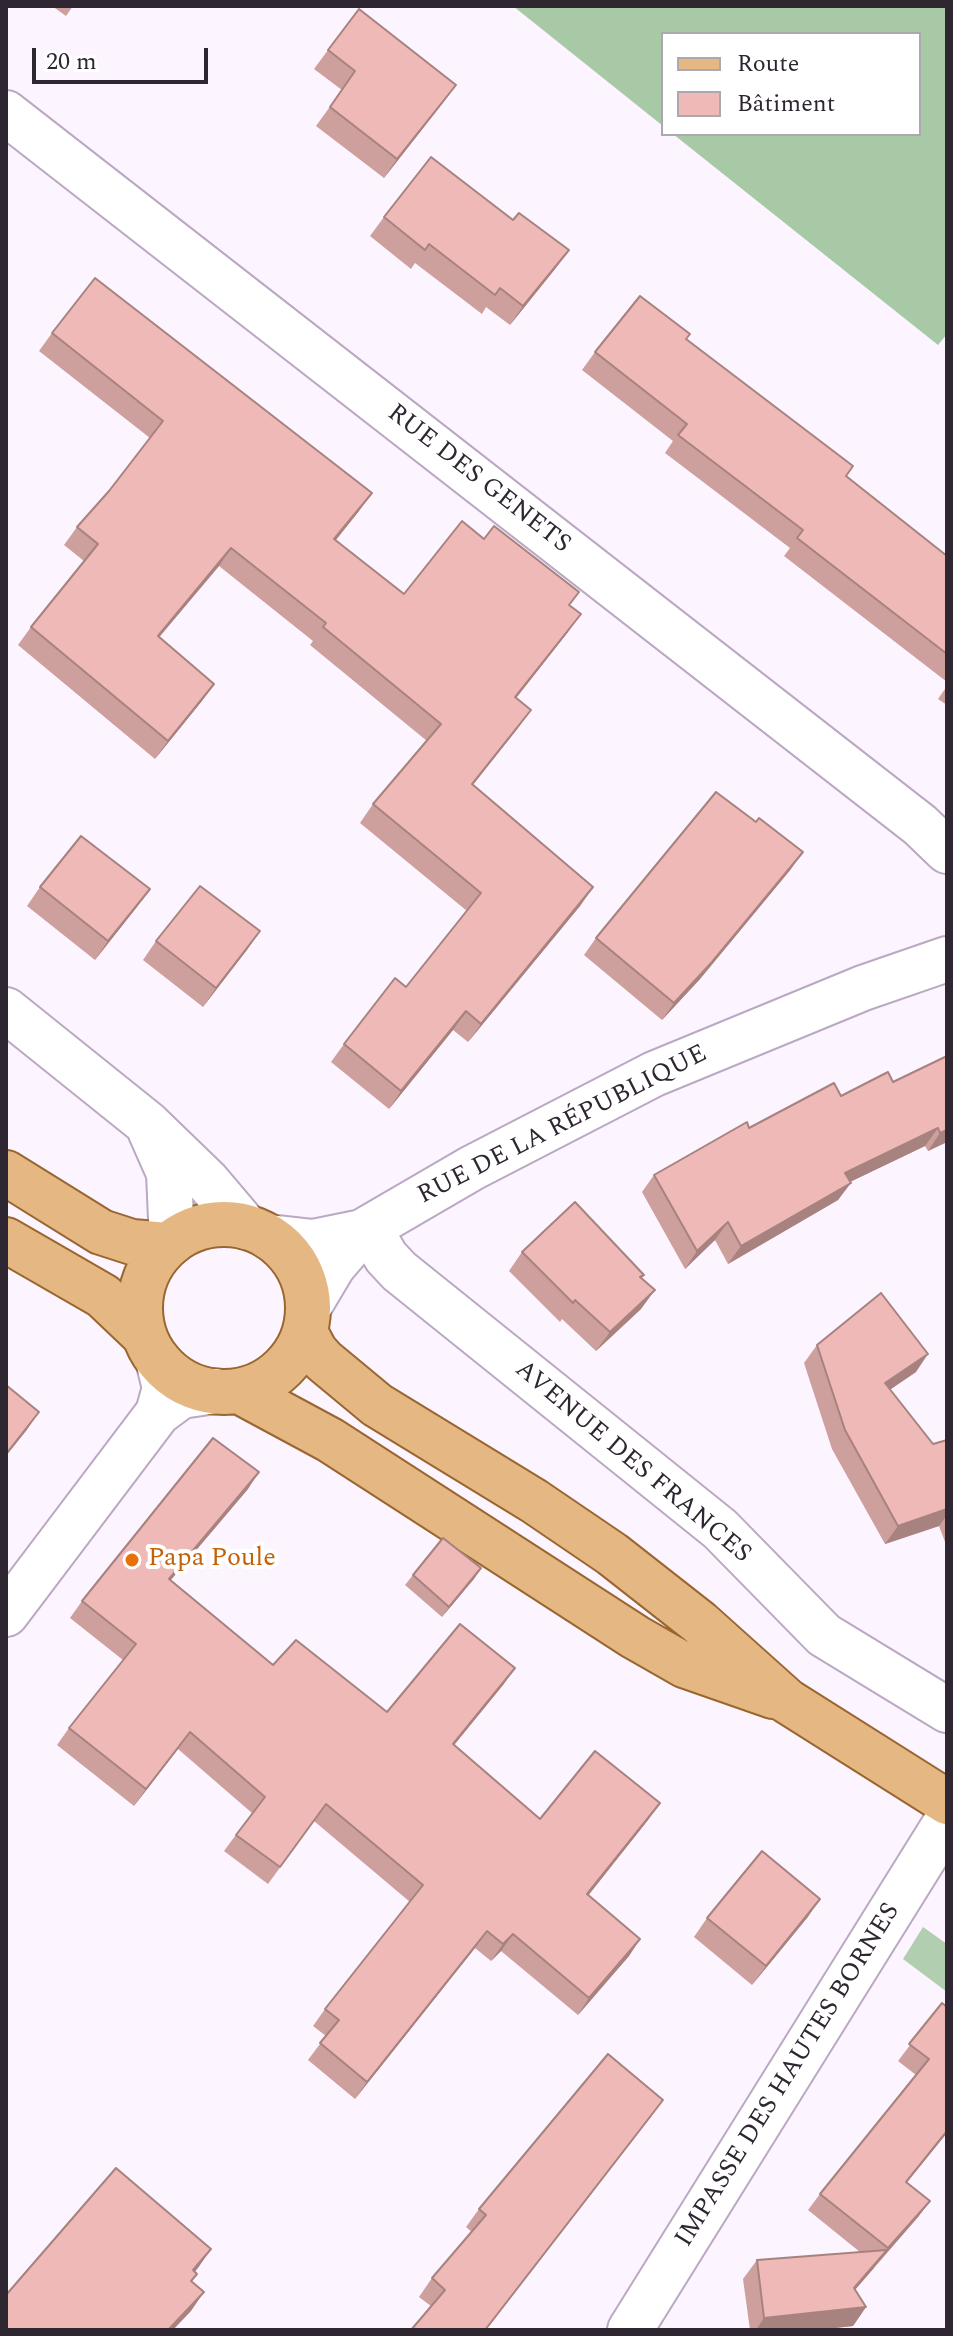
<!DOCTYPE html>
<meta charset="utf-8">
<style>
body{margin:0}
#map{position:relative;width:953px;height:2336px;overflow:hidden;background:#fcf4ff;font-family:Spectral,serif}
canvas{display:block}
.frame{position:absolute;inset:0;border:8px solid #2e2731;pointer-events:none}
.legend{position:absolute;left:661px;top:32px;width:260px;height:104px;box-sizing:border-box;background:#fff;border:2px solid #aba9ad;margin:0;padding:10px 14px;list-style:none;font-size:24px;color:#2e2731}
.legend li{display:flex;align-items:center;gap:16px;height:40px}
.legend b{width:40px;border:2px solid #aba9ad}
.scale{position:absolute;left:32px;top:48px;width:176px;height:36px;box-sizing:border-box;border:4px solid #2e2731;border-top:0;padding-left:10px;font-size:24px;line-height:28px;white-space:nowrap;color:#2e2731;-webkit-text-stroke:6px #fff;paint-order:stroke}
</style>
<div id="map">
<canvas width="953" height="2336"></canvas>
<div class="frame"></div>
<ul class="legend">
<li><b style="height:10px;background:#e5b883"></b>Route</li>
<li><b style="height:22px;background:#eeb9b6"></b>Bâtiment</li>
</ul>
<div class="scale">20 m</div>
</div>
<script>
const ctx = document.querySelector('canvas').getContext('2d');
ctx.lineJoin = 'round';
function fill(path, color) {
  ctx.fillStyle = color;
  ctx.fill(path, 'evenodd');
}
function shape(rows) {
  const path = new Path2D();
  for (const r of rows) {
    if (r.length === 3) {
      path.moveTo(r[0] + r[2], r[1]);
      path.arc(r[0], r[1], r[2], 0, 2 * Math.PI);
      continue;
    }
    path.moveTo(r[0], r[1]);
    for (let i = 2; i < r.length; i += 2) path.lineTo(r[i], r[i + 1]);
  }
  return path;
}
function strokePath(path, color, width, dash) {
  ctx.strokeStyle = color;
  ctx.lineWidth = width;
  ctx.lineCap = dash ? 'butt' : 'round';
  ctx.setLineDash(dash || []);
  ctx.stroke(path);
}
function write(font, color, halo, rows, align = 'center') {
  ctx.font = font + ' Spectral,serif';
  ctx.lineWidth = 8;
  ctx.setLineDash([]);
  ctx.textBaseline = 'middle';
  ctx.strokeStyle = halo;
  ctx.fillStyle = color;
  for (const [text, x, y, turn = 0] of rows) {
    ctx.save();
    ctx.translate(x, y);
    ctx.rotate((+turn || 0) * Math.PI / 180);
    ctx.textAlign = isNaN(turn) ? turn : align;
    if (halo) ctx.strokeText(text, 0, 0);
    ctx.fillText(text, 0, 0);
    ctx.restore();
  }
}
fill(shape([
 [923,1927,947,1944,947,1992,903,1959]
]), '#b2ceb0');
fill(shape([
 [513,6,947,6,947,334,938,345,673,134,919,134,919,34,663,34,663,126]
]), '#a8c9a5');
const minor = shape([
 [6,113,920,825,947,851],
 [6,1010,148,1124,207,1181,246,1227],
 [150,1130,169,1173,172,1242],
 [369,1228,386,1257,399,1271,720,1529,824,1635,947,1710],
 [269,1237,313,1242,362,1232],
 [308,1308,333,1266,362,1232,472,1168,654,1074,863,988,947,959],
 [158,1413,165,1388,158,1360],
 [6,1614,158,1413,181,1396,215,1391],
 [630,2330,947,1821]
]);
const major = shape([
 [6,1173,101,1232,132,1242,167,1245],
 [224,1308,84],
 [6,1240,103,1296,144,1335],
 [305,1332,315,1351,324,1361,377,1405,534,1501,612,1554,700,1623,787,1701,947,1802],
 [239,1391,330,1440,635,1637,684,1665,773,1696]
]);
strokePath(minor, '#bba8c2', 48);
strokePath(major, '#9a6630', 48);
strokePath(minor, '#fff', 44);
strokePath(major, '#e5b883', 44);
fill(shape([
 [52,6,73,6,66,16],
 [328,50,456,85,442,104,384,178,316,126,342,90,314,69],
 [384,217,555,269,510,325,486,307,482,314,415,263,411,269,370,236],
 [52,333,359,511,336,540,404,594,570,606,568,632,516,698,518,728,473,785,593,887,580,906,468,1042,453,1030,389,1109,331,1062,344,1044,406,987,467,911,360,823,373,804,427,741,310,645,313,641,219,566,159,637,214,684,201,702,155,759,18,645,31,627,84,561,64,545,77,527,109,491,150,438,39,351],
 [686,339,846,476,947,556,947,682,784,556,790,548,665,453,673,441,582,370,595,352],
 [947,686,947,705,938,699],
 [791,869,700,979,662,1020,584,955,596,938],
 [40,887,150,889,136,908,95,960,27,906],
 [260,931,203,1007,143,960,156,941],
 [947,1056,947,1142,928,1151,925,1146,850,1182,838,1200,728,1264,715,1240,685,1269,642,1192,654,1175,749,1128,841,1096,893,1082],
 [522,1252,644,1275,642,1278,641,1309,596,1351,562,1319,560,1322,509,1271],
 [817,1345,916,1372,889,1390,933,1444,947,1440,947,1547,939,1526,885,1544,832,1449,804,1363],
 [248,1489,171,1580,273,1665,387,1712,515,1668,503,1685,454,1745,540,1819,648,1820,588,1895,640,1939,629,1956,578,2015,501,1951,491,1961,475,1948,355,2099,308,2060,326,2036,313,2026,325,2009,410,1902,314,1821,268,1884,224,1851,252,1813,178,1749,134,1806,57,1745,69,1728,123,1660,70,1618,82,1601],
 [481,1568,442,1617,405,1585,413,1575],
 [820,1899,807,1918,752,1985,694,1937,707,1918],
 [942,2003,907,2183,930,2201,918,2217,855,2290,866,2307,853,2326,817,2330,750,2330,743,2279,757,2260,860,2252,808,2210,820,2194,916,2075,898,2061],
 [663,2100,650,2118,431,2306,419,2297,432,2278,472,2232,466,2227,479,2209]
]), '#cd9f9d');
fill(shape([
 [456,85,442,104,384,178,397,159],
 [569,250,555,269,510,325,523,306],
 [372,493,359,511,322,557,334,539],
 [231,548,219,566,145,654,158,636],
 [581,614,568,632,502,716,515,697],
 [214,684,201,702,155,759,168,741],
 [531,710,518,728,459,802,472,784],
 [803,852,791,869,700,979,662,1020,674,1003],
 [593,887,580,906,468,1042,481,1024],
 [150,889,136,908,95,960,108,941],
 [260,931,247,950,203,1007,216,988],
 [466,1011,453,1030,389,1109,401,1091],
 [938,1128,925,1146,833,1190,845,1173],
 [947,1130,947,1142,928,1151,940,1133],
 [851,1183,838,1200,728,1264,741,1246],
 [728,1222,715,1240,685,1269,697,1251],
 [655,1290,641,1309,596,1351,610,1332],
 [928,1354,916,1372,872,1402,885,1383],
 [39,1412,26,1431,6,1456,6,1454],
 [259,1472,248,1489,157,1596,169,1579],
 [947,1509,947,1515,939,1526,885,1544,898,1526],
 [481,1568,474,1579,442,1617,449,1607],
 [515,1668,503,1685,441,1761,453,1744],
 [190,1732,178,1749,134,1806,146,1789],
 [660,1803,648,1820,576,1911,587,1894],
 [820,1899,807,1918,752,1985,766,1966],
 [487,1931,475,1948,355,2099,367,2082],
 [513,1934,501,1951,491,1961,503,1944],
 [640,1939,629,1956,578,2015,589,1998],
 [663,2100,650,2118,486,2330,485,2330],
 [947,2131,947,2133,894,2198,906,2182],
 [930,2201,918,2217,876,2265,888,2248],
 [211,2249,198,2268,180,2289,193,2270],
 [887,2250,873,2269,840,2307,854,2288],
 [204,2292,191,2311,173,2330,168,2330],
 [866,2307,853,2326,817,2330,756,2330,764,2318]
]), '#a7827f');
const building = shape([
 [359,9,456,85,397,159,330,107,355,71,328,50,359,9],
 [431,157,513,220,519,213,569,250,523,306,500,288,495,295,429,244,425,250,384,217,431,157],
 [95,278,372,493,334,539,404,594,462,521,484,539,494,526,579,592,569,605,581,614,515,697,531,710,472,784,593,887,481,1024,466,1011,401,1091,344,1044,395,978,406,987,481,893,373,804,441,724,323,627,326,623,231,548,158,636,214,684,168,741,31,627,98,544,77,527,109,491,163,421,52,333,95,278],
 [640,296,690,334,686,339,853,466,846,476,947,556,947,654,797,538,803,530,678,435,687,424,595,352,640,296],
 [716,792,756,822,759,818,803,852,712,962,674,1003,596,938,716,792],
 [81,836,150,889,108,941,40,887,81,836],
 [200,886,260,931,216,988,156,941,200,886],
 [947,1056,947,1130,940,1133,938,1128,845,1173,851,1183,741,1246,728,1222,697,1251,654,1175,747,1122,749,1128,834,1083,841,1096,888,1072,893,1082,947,1056],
 [575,1202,644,1275,640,1277,655,1290,610,1332,575,1300,573,1303,522,1252,575,1202],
 [881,1293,928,1354,885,1383,933,1444,947,1440,947,1509,898,1526,845,1430,817,1345,881,1293],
 [6,1385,39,1412,6,1454,6,1385],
 [213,1438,259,1472,169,1579,273,1665,296,1640,387,1712,460,1624,515,1668,453,1744,540,1819,595,1751,660,1803,587,1894,640,1939,589,1998,513,1934,503,1944,487,1931,367,2082,320,2043,339,2020,325,2009,423,1885,326,1804,280,1867,236,1835,265,1797,190,1732,146,1789,69,1728,136,1644,82,1601,213,1438],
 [443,1538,481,1568,449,1607,413,1575,443,1538],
 [762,1851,820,1899,766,1966,707,1918,762,1851],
 [942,2003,947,2007,947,2131,906,2182,930,2201,888,2248,820,2194,929,2059,909,2044,942,2003],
 [608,2054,663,2100,485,2330,411,2330,445,2290,432,2278,486,2215,479,2209,608,2054],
 [116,2168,211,2249,193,2270,197,2274,191,2281,204,2292,168,2330,6,2330,6,2295,116,2168],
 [887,2250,854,2288,866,2307,764,2318,757,2260,887,2250]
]);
fill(building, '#eeb9b6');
strokePath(building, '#a7827f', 2);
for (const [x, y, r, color] of [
 [132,1560,8,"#e8710a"]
]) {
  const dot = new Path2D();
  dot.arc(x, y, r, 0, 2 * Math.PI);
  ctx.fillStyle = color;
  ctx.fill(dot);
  strokePath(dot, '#fff', 3);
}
write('26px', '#2e2731', '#fff', [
 ["RUE DES GENETS",478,480,38],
 ["RUE DE LA RÉPUBLIQUE",563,1126,-27],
 ["AVENUE DES FRANCES",632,1463,40],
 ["IMPASSE DES HAUTES BORNES",789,2076,-58]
]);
write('26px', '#c56008', '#fff', [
 ["Papa Poule",148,1560]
], 'left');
</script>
